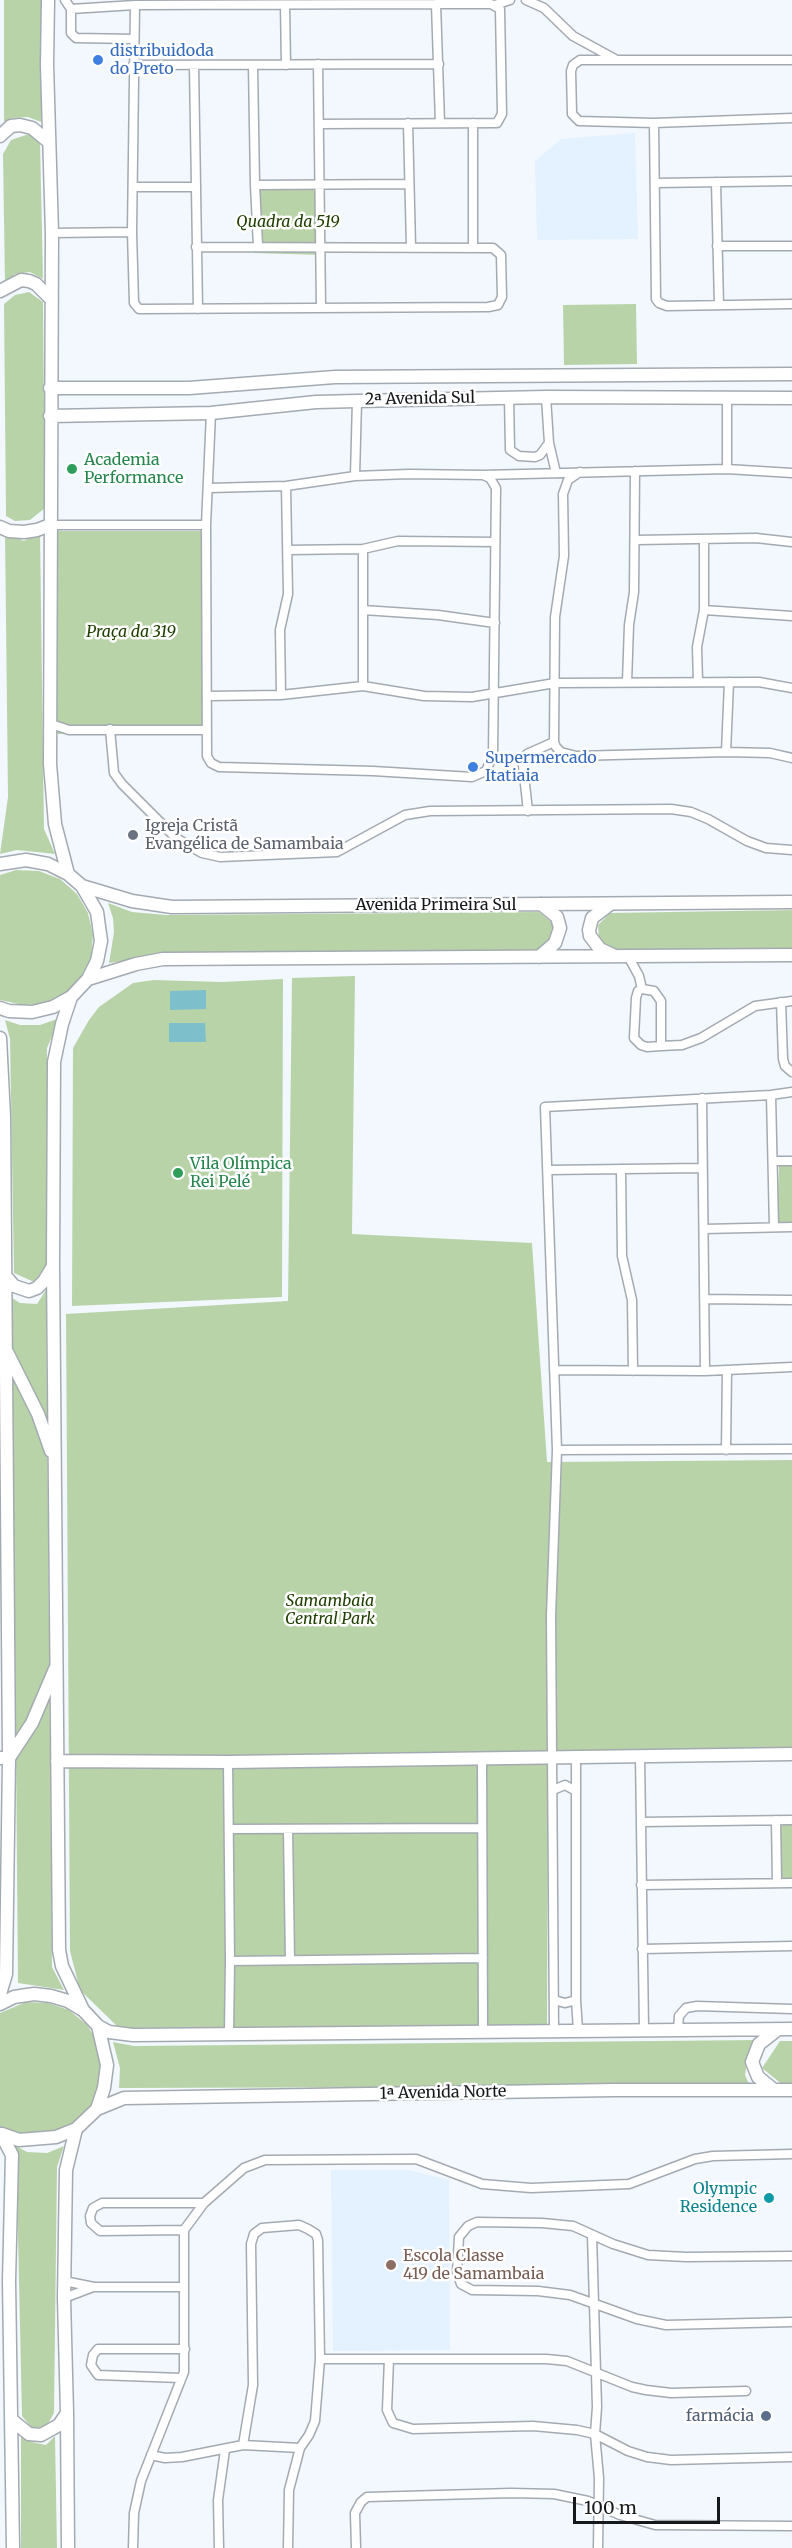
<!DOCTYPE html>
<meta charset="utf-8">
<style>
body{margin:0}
#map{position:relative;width:792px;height:2548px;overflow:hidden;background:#f2f8fe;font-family:Merriweather,serif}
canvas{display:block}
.scale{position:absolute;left:573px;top:2497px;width:147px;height:27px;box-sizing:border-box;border:3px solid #16191b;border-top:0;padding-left:8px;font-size:18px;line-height:21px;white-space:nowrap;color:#16191b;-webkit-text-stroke:4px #fff;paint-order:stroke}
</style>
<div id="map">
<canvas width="792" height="2548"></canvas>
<div class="scale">100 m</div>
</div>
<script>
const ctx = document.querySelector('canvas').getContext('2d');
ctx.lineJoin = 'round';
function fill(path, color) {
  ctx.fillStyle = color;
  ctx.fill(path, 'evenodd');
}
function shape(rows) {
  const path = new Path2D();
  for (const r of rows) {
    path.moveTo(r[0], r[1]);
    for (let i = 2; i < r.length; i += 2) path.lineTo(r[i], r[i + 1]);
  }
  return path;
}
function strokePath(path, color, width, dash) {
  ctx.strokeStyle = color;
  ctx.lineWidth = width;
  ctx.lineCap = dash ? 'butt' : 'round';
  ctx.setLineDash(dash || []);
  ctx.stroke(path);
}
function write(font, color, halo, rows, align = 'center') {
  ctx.font = font + ' Merriweather,serif';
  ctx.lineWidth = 5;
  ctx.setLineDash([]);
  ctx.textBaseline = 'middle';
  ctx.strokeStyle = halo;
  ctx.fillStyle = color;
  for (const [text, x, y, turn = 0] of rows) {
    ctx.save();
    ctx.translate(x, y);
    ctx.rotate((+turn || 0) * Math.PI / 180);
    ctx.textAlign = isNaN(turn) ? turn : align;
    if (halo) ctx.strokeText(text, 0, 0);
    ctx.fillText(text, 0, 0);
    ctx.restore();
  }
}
fill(shape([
 [635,133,638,239,537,240,535,161,561,139],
 [331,2170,408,2170,449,2180,450,2350,333,2351]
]), '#e4f1ff');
fill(shape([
 [4,0,42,0,41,122,28,117,12,118,4,122],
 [32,133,40,142,43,279,30,272,15,274,5,285,3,154,11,140],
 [322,189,322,255,254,253,254,190],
 [29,292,43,302,45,508,30,520,15,521,6,516,4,304,15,295],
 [636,304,637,364,564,365,563,305],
 [55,531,206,531,207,734,55,734],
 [5,532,24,541,40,532,44,829,55,854,17,850,0,854,8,797],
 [16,870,39,871,60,879,77,894,88,913,93,935,91,957,81,977,65,993,45,1003,23,1005,0,1000,0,875],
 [108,903,132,912,166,915,539,912,555,925,556,942,542,950,160,956,109,963,114,932,113,918],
 [792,910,792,951,617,952,599,940,598,925,610,913],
 [355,976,352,1234,532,1243,547,1462,792,1460,792,1751,548,1754,547,2025,119,2028,80,1990,70,1951,66,1314,288,1301,292,978],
 [283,979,282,1297,72,1306,73,1048,89,1020,99,1007,133,983,154,980,222,982],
 [60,1018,47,1048,47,1264,34,1282,14,1273,10,1039,5,1020,20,1025,40,1025],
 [779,1166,792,1166,792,1230,777,1230],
 [46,1290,52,1967,64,1990,18,1983,12,1298,20,1303,37,1304],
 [781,1825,792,1825,792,1885,781,1885],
 [26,2002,48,2003,69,2010,87,2025,99,2044,104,2067,101,2090,90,2110,74,2126,52,2135,29,2137,8,2131,0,2126,0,2013],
 [758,2040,748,2057,745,2075,750,2086,119,2088,120,2068,113,2042,134,2046],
 [780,2041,792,2041,792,2086,784,2086,762,2068],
 [16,2146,27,2152,47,2153,64,2146,57,2167,54,2413,46,2427,31,2427,22,2416],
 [21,2436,32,2442,46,2445,55,2436,57,2548,21,2548]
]), '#b9d3a9');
fill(shape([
 [206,990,206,1009,170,1010,170,991],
 [169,1023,205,1023,206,1042,169,1042]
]), '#7dbfca');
const street = shape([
 [65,0,71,9,71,33,76,38,134,39],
 [526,0,544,8,573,36,615,59],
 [436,4,440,123],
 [135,5,132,232,134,303,139,309,488,307,498,305,502,297,501,255,493,248,196,247],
 [285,5,286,65],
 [495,5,510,0],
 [71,9,135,5,436,4,491,4,500,9,502,114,497,123,320,124],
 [792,60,580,60,573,65,571,71,572,114,579,121,654,123,792,118],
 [318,64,321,308],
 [133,65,439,64],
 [253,65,255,185,258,246],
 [194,66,198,309],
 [408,123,411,247],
 [473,123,473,247],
 [654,123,656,299,659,303,667,306,792,304],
 [716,182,719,305],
 [656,183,792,181],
 [255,185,409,184],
 [134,187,195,187],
 [52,233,132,232],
 [717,246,792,246],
 [509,397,510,450,519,456,535,457,540,455,549,443],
 [546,397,549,443,556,473],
 [211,413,206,525,207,756,211,763,219,767,373,771,472,777,486,771,493,755,496,488,490,478,483,475],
 [727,469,727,398],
 [580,472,568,480,563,494,564,556,555,617,554,742,556,747,561,752,576,756,726,752,770,753,792,758],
 [355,476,357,401],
 [209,488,286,486,355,476,409,474,483,475,727,469,792,473],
 [50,525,206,525],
 [636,540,756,538,792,542],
 [363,549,363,686],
 [288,550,363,549,398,541,495,542],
 [363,610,438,615,495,623],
 [704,610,792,616],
 [627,682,629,625,634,592,635,471],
 [698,682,697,647,704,610,704,541],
 [281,695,280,630,288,594,286,486],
 [208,696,281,695,363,686,424,696,472,697,555,683,759,682,792,688],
 [51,724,69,730,207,730],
 [110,729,114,773,122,784,176,838,202,853,220,857,337,852,405,815,430,811,671,809,691,812,708,819,747,841,766,848,792,850],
 [726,752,729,682],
 [528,811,523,766,527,754,554,742],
 [628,956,639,976,642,989],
 [781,1002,783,1059,785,1066,792,1072],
 [661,1046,661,1001,654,991,642,989,638,991,636,998,634,1038,641,1045,647,1047,661,1046,682,1045,701,1038,755,1006,792,1001],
 [771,1095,774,1227],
 [702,1098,705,1371],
 [774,1161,792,1161],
 [621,1169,622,1256,632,1300,633,1371],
 [548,1170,701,1168],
 [704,1229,792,1227],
 [704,1299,792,1300],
 [554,1370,705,1371,792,1367],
 [557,1450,792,1449],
 [726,1450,727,1370],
 [640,1756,644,2029],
 [576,1757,576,2000,578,2030],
 [482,1758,483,2031],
 [228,1762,230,1961],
 [553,1790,565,1785,576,1791],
 [776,1820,777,1883],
 [641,1822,792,1820],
 [229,1829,482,1828],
 [288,1829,290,1960],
 [641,1885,792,1883],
 [642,1949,792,1946],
 [554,2000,565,2003,576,2000],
 [678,2029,679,2016,686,2008,697,2006,792,2009],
 [554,2030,551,1616,557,1450,545,1107,771,1095,792,1092],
 [229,2033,230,1961,483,1958],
 [184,2230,100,2231,91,2223,90,2216,93,2208,102,2203,204,2203],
 [592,2235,597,2407,595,2434,599,2478,598,2548],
 [792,2256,686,2257,648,2255,613,2244,573,2226,542,2223,477,2222,468,2226,459,2237,457,2272,461,2284,472,2290,538,2291,570,2295,637,2319,666,2325,792,2322],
 [64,2281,94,2287,183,2287],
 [64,2298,93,2287],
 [320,2359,389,2359],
 [181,2378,98,2375,91,2365,93,2355,98,2349,185,2349],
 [746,2391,671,2393,646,2390,632,2387,567,2361,546,2359,389,2359,387,2410,393,2423,413,2429,533,2426,577,2430,595,2434,628,2451,647,2457,671,2460,792,2457],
 [151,2455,165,2458,182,2457,243,2445,300,2448,309,2435,315,2421,320,2359,318,2240,316,2234,308,2229,299,2225,262,2228,254,2234,251,2244,253,2385,243,2445],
 [133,2548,134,2513,141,2481,184,2372,184,2230,204,2203,244,2168,265,2160,416,2159,482,2184,531,2188,629,2184,695,2159,713,2156,792,2154],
 [219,2548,218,2500,225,2450],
 [288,2548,289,2490,300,2448],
 [356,2548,355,2513,361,2502,367,2497,511,2493,554,2494,588,2501,620,2515,655,2525,792,2526]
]);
const secondary = shape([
 [48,0,47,65,52,233,50,764,55,824,68,874],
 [0,136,11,126,20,125,32,128,49,142],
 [0,291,21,280,29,281,36,284,50,298],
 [50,388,189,388,335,377,792,374],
 [50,416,211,413,316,402,357,401,546,397,792,398],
 [0,527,9,531,24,532,37,530,50,525],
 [0,864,26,860,48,864,68,874,82,886,97,912,101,941,97,961,88,979,71,997,53,1007,32,1012,9,1011,0,1008],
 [82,886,132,901,172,907,792,902],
 [609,905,592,918,589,930,590,936,600,949,613,955],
 [539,957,555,943,560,928,557,917,541,904],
 [88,979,136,964,163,959,792,955],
 [71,997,62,1024,54,1062,53,1265,59,1950,62,1966,83,2010],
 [0,1038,4,1116,9,1758,6,1974,0,1994],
 [4,1274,14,1286,29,1291,37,1288,44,1281,53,1266],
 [7,1352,38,1414,51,1451],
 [0,1758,9,1758,32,1723,55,1669],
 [57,1761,228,1762,792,1754],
 [0,2004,14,1997,34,1994,51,1996,68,2001,83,2010,98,2026,107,2065,104,2088,97,2109,76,2129,56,2137,19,2140,2,2134],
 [98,2026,109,2032,133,2035,792,2029],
 [774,2090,758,2077,752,2062,759,2044,777,2030],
 [97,2109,124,2098,614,2090,792,2090],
 [1,2134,12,2155,9,2281,13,2548],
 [13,2421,29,2434,41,2435,59,2425,67,2413],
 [68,2548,67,2413,64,2298,66,2170,76,2129]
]);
strokePath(street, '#a3aab1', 11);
strokePath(secondary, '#a3aab1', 15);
strokePath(street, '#fff', 8);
strokePath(secondary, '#fff', 12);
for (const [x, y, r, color] of [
 [98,60,6,"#3f7fe0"],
 [72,469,6,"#2e9e5b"],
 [473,767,6,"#3f7fe0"],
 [133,835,6,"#6b7280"],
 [178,1173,6,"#2e9e5b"],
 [769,2198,6,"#0f9aa8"],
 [391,2265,6,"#8d6e63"],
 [766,2416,6,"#5c6f8a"]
]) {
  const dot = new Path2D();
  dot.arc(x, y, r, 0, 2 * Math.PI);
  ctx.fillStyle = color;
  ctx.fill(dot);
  strokePath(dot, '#fff', 2);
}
write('16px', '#366cbe', '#fff', [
 ["distribuidoda",110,51],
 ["do Preto",110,69],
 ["Supermercado",485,758],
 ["Itatiaia",485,776]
], 'left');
write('italic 16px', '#1f4000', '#fff', [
 ["Quadra da 519",288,222],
 ["Praça da 319",131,632],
 ["Samambaia",330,1601],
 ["Central Park",330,1619]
]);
write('16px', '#16191b', '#fff', [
 ["2ᵃ Avenida Sul",420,399,-1],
 ["Avenida Primeira Sul",436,905],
 ["1ᵃ Avenida Norte",443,2093,-1]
]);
write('16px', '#27864d', '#fff', [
 ["Academia",84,460],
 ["Performance",84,478],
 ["Vila Olímpica",190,1164],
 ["Rei Pelé",190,1182]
], 'left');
write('16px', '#5b616d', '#fff', [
 ["Igreja Cristã",145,826],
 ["Evangélica de Samambaia",145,844]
], 'left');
write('16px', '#0d838f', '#fff', [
 ["Olympic",757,2189],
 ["Residence",757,2207]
], 'right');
write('16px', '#785e54', '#fff', [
 ["Escola Classe",403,2256],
 ["419 de Samambaia",403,2274]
], 'left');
write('16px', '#4e5e75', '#fff', [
 ["farmácia",754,2416]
], 'right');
</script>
